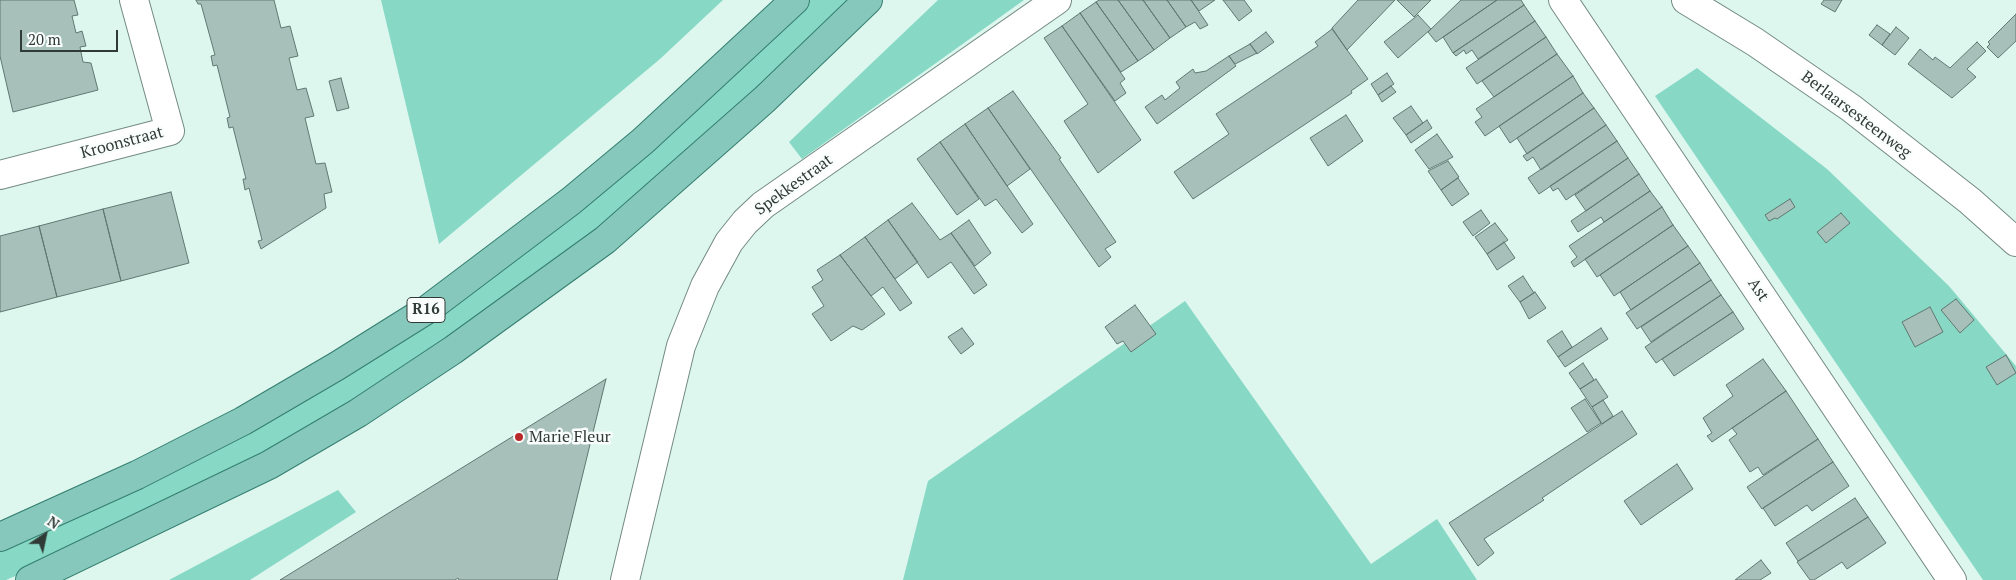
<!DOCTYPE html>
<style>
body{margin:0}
#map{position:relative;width:2016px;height:580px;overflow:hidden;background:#ddf7ef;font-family:"PT Serif",serif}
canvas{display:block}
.north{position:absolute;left:20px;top:510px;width:50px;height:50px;-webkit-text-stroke:4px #f9fefd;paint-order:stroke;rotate:34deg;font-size:14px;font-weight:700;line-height:20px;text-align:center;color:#303a37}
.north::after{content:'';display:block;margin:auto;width:18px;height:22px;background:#303a37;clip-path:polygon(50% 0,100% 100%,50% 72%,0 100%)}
.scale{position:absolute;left:20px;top:30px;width:98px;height:22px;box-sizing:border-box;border:2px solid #303a37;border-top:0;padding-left:6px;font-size:15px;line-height:18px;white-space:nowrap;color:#303a37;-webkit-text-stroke:4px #f9fefd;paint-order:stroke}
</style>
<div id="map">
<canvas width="2016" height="580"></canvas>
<div class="north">N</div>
<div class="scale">20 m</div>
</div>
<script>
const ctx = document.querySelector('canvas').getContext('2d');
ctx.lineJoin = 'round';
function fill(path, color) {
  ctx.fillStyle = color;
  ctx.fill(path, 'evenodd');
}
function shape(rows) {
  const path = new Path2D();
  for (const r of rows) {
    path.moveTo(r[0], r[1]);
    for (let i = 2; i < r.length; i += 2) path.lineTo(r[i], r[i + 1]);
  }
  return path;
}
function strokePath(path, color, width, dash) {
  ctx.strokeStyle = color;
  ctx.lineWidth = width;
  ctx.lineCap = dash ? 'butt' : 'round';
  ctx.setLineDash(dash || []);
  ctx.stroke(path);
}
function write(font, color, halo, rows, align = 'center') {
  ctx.font = font + ' "PT Serif",serif';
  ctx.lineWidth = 5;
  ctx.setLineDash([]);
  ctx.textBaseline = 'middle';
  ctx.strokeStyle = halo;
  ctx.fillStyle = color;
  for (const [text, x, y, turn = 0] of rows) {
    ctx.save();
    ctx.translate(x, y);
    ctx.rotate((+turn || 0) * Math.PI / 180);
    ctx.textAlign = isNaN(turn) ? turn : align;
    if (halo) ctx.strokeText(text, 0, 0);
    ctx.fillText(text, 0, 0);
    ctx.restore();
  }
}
fill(shape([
 [381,0,723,0,660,59,439,244],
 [809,0,852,0,749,98,634,200,450,340,268,457,65,555,6,580,0,580,0,544,247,431,615,180],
 [938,0,1024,0,802,159,789,142],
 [1697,68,1827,169,1949,286,2016,366,2016,580,1983,580,1655,96],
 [1185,301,1371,564,1437,519,1477,580,903,580,928,481],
 [338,490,356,512,250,580,169,580]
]), '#87d9c5');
const building = shape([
 [0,0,74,0,78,15,72,16,76,33,82,31,86,46,80,47,83,62,91,63,98,90,13,112,0,56,0,0],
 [196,0,274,0,281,28,290,26,298,56,289,58,297,90,306,88,314,116,305,118,316,164,325,163,332,192,324,194,326,208,261,249,258,241,262,240,249,188,245,190,243,179,246,179,233,127,229,128,227,118,230,117,217,65,213,66,211,56,215,55,201,4,198,4,196,0],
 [1099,0,1118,0,1154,50,1138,61,1096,2,1099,0],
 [1118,0,1143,0,1170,38,1154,50,1118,0],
 [1143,0,1167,0,1186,27,1170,38,1143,0],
 [1167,0,1191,0,1208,25,1200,29,1195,22,1186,27,1167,0],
 [1191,0,1215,0,1199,11,1191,0],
 [1223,0,1244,0,1252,11,1239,21,1223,0],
 [1358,0,1395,0,1347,50,1332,28,1358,0],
 [1397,0,1431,0,1414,17,1397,0],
 [1461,0,1497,0,1436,42,1428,32,1461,0],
 [1497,0,1521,0,1524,5,1453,53,1443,37,1497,0],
 [1824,0,1842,0,1835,12,1821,4,1824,0],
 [1096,2,1138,61,1121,72,1080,13,1096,2],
 [1524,5,1535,21,1478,59,1472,50,1466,54,1464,50,1456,56,1453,53,1524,5],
 [1080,13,1125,79,1120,83,1126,93,1115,101,1062,26,1080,13],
 [2016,14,2016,41,1998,58,1987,47,1990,44,1988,42,2016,14],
 [1418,15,1431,29,1398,58,1384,42,1418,15],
 [1535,21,1546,37,1477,84,1466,68,1535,21],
 [1877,25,1890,34,1882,45,1869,35,1877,25],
 [1062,26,1141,140,1098,173,1064,121,1088,104,1044,38,1062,26],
 [1896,27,1909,38,1895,55,1882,45,1896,27],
 [1332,29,1368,79,1351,91,1352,93,1193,199,1174,172,1229,134,1216,114,1318,46,1315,42,1332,29],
 [1266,32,1274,42,1257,54,1250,44,1266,32],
 [1546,37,1557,54,1494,97,1482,81,1546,37],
 [1977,42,1986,51,1967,69,1976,77,1952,98,1908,64,1920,49,1933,60,1935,57,1950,68,1977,42],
 [1250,44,1257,53,1235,64,1229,56,1250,44],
 [1557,54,1573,76,1485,136,1475,122,1482,117,1476,109,1557,54],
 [1229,56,1236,66,1157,124,1145,107,1162,95,1165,100,1180,88,1176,82,1193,69,1195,73,1206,71,1229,56],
 [1387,73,1394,84,1378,95,1371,84,1387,73],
 [1573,76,1583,93,1510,143,1499,126,1573,76],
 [341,78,349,108,337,111,329,81,341,78],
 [1391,86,1396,92,1382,102,1378,95,1391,86],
 [1013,91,1061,158,1059,159,1116,242,1105,249,1111,257,1099,267,988,108,1013,91],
 [1583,93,1594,108,1527,154,1517,138,1583,93],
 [1411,106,1423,123,1406,135,1393,118,1411,106],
 [988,108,1030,169,1007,186,965,124,988,108],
 [1594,108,1606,125,1541,170,1533,157,1527,161,1523,156,1594,108],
 [1346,115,1363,141,1328,166,1310,138,1346,115],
 [1427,120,1432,128,1411,143,1406,135,1427,120],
 [965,124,1033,224,1022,233,996,199,985,206,940,142,965,124],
 [1606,125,1617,141,1539,194,1528,178,1606,125],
 [1437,134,1453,157,1429,169,1415,150,1437,134],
 [1617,141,1628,158,1566,200,1558,188,1553,191,1550,186,1617,141],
 [940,142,979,199,957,215,917,159,940,142],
 [1628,158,1639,174,1586,211,1575,195,1628,158],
 [1448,161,1459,177,1441,190,1428,171,1448,161],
 [1639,174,1650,191,1604,222,1601,217,1578,232,1571,221,1639,174],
 [1458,178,1469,194,1452,206,1441,190,1458,178],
 [1650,191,1662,207,1574,267,1571,262,1577,257,1569,246,1650,191],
 [171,192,189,263,121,281,103,209,171,192],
 [1790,199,1795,207,1777,219,1775,218,1769,221,1765,215,1790,199],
 [912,203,940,240,951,233,987,285,974,294,951,262,928,278,888,220,912,203],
 [1662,207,1673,225,1597,277,1585,259,1662,207],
 [103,209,121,281,57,297,39,226,103,209],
 [1481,210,1490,223,1473,236,1463,222,1481,210],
 [1841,213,1850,223,1826,243,1817,232,1841,213],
 [888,220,918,262,895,279,865,237,888,220],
 [969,220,991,253,975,266,951,233,969,220],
 [1495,223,1508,240,1487,254,1475,237,1495,223],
 [1673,225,1688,246,1614,296,1600,275,1673,225],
 [39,226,57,297,0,312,0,236,39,226],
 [865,237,912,303,900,311,883,287,871,296,840,255,865,237],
 [1504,242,1515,258,1497,270,1487,254,1504,242],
 [1688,246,1700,263,1631,310,1620,292,1688,246],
 [840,255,885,314,862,330,853,326,831,341,812,314,824,306,812,287,823,280,817,270,840,255],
 [1700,263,1711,280,1637,329,1626,313,1700,263],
 [1523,276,1534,293,1520,302,1508,286,1523,276],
 [1711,280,1721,295,1651,342,1641,327,1711,280],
 [1535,292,1546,308,1529,319,1520,302,1535,292],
 [1721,295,1733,312,1656,363,1645,347,1721,295],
 [1956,299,1974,320,1960,333,1941,310,1956,299],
 [1135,305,1156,334,1131,352,1123,341,1117,344,1105,327,1135,305],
 [1930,307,1943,332,1915,347,1902,322,1930,307],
 [1733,312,1744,329,1674,376,1662,359,1733,312],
 [962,328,974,344,961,354,948,337,962,328],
 [1601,328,1608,339,1565,367,1558,357,1601,328],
 [1562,331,1572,347,1558,357,1547,341,1562,331],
 [2006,355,2016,373,1997,385,1986,367,2006,355],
 [1763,359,1786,391,1712,442,1707,436,1712,433,1703,418,1733,396,1726,385,1763,359],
 [1583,363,1594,380,1580,389,1569,373,1583,363],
 [606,379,557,580,459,580,458,578,455,580,280,580,606,379],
 [1596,379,1608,397,1592,407,1580,389,1596,379],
 [1786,391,1818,439,1763,475,1758,467,1750,472,1729,440,1737,434,1732,428,1786,391],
 [1585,399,1601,423,1587,432,1571,408,1585,399],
 [1603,400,1613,416,1602,424,1592,407,1603,400],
 [1622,411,1637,434,1542,498,1544,500,1484,539,1494,553,1478,566,1449,523,1622,411],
 [1818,439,1833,462,1762,509,1747,487,1818,439],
 [1833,462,1849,486,1812,511,1807,505,1775,526,1763,508,1833,462],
 [1677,464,1693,489,1641,525,1624,501,1677,464],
 [1855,498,1868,517,1798,561,1786,543,1855,498],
 [1868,517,1886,543,1847,569,1842,562,1814,580,1810,580,1797,562,1868,517],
 [1761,560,1771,573,1760,580,1735,580,1761,560]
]);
fill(building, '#a7c0b9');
strokePath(building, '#617871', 1);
const minor = shape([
 [1563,0,1952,580],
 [0,175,170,131,134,0],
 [625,580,681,346,705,286,729,242,745,222,763,205,1057,0]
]);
const tertiary = shape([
 [1686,0,1755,42,1851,108,1970,201,2016,242]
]);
const primary = shape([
 [0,537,137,475,243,421,337,366,428,309,571,201,643,141,795,0],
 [30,580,269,465,358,413,453,350,605,240,765,99,868,0]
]);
strokePath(minor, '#738a83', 30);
strokePath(tertiary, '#738a83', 30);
strokePath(primary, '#347e6f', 30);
strokePath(minor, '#fff', 28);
strokePath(tertiary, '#fff', 28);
strokePath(primary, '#86c8bb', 28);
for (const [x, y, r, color] of [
 [519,437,5,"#b82828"]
]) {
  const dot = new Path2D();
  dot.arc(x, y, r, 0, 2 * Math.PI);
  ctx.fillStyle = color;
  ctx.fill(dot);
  strokePath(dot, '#f9fefd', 2);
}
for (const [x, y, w] of [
 [426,310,38]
]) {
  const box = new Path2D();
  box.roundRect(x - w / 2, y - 12.5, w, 25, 4);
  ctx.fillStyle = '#f9fefd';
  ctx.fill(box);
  strokePath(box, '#303a37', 1);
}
write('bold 15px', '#303a37', null, [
 ["R16",426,310]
]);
write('16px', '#303a37', '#f9fefd', [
 ["Berlaarsesteenweg",1856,115,37],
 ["Kroonstraat",122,143,-15],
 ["Spekkestraat",794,185,-36],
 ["Ast",1758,290,56]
]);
write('16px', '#303a37', '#f9fefd', [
 ["Marie Fleur",529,437]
], 'left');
</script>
